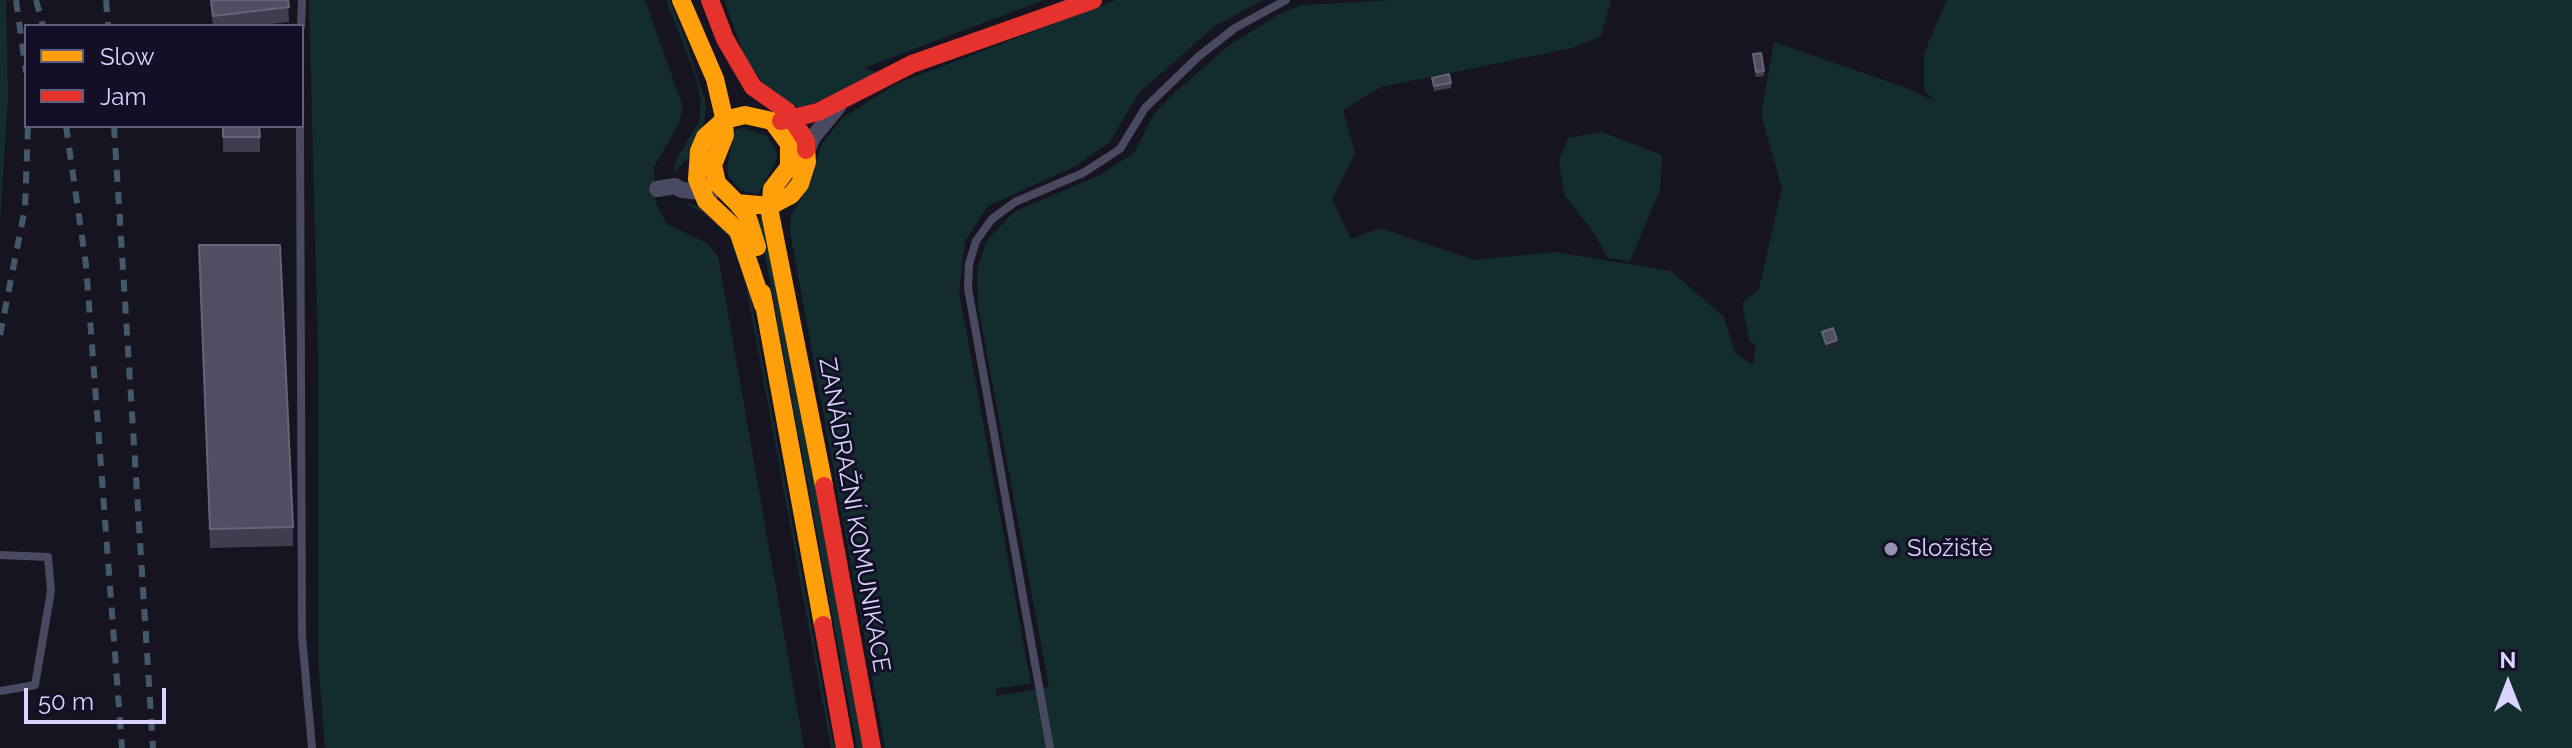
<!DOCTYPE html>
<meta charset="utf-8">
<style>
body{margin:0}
#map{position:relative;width:2572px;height:748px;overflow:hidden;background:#161421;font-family:Raleway,sans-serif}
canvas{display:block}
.legend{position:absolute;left:24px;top:24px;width:280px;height:104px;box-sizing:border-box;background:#130f26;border:2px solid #625e7d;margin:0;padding:10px 14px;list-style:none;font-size:24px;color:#d9d4ff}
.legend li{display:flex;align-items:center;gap:16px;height:40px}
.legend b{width:40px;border:2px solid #625e7d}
.north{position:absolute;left:2468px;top:644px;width:80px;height:80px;-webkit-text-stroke:6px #130f26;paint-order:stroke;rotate:0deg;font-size:22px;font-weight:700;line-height:32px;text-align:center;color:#d9d4ff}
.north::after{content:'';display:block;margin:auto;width:28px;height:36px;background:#d9d4ff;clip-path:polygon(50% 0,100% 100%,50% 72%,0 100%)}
.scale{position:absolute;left:24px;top:688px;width:142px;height:36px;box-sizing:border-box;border:4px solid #d9d4ff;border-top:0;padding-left:10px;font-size:24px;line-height:28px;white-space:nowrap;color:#d9d4ff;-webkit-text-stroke:6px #130f26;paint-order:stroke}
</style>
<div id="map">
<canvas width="2572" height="748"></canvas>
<ul class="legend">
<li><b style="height:10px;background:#ff9f0a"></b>Slow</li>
<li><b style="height:10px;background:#e5322d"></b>Jam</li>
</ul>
<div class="north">N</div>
<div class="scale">50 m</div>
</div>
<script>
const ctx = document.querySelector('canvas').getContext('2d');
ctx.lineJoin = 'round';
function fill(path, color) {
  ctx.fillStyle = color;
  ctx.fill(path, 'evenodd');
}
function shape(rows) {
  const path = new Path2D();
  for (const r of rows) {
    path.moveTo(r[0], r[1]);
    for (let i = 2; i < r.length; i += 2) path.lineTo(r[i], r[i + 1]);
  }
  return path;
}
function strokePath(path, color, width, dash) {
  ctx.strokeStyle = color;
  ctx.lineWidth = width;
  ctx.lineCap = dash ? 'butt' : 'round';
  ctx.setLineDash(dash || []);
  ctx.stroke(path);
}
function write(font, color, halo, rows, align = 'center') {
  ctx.font = font + ' Raleway,sans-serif';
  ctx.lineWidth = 6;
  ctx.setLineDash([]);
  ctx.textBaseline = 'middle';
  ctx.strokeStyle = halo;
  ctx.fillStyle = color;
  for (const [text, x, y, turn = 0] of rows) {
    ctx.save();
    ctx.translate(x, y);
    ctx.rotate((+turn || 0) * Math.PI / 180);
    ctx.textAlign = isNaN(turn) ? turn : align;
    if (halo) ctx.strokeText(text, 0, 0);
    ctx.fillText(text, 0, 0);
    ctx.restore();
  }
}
fill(shape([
 [0,0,6,0,8,95,0,227],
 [309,0,645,0,683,107,679,123,654,167,656,204,667,224,707,243,718,256,804,748,325,748,318,660,318,353],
 [666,0,670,0,685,38,706,103,704,123,689,157,673,173,676,160,699,121,701,101,696,77],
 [724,0,1044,0,864,68,882,73,801,109,772,95,746,61],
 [1116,0,1263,0,1215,26,1139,93,1109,143,1076,166,988,206,965,241,959,291,1031,684,997,688,996,696,1049,687,978,306,977,269,987,240,1014,212,1100,175,1134,153,1154,114,1170,97,1228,46,1278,15,1301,5,1393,0,1611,0,1601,36,1572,48,1381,87,1343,110,1355,153,1332,199,1351,239,1380,228,1474,260,1555,252,1671,271,1724,317,1735,353,1753,365,1756,346,1749,340,1742,303,1759,289,1782,188,1761,114,1774,42,1904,87,1938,103,1924,91,1924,53,1947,0,2572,0,2572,748,885,748,790,232,791,215,811,183,821,145,842,118,898,83],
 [743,128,767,136,776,151,777,159,758,195,740,190,728,176,727,166,735,130],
 [1602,132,1662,155,1660,190,1630,261,1608,258,1592,230,1564,195,1559,160,1568,138],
 [679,201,700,207,729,231,746,272,834,748,831,748,746,285,730,238,704,213],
 [765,217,864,748,857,748,758,218]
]), '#132c2d');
strokePath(shape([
 [301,26,302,0],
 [300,126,302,636,312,748],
 [0,555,48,557,51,591,35,685,0,691],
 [1050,748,968,288,969,264,976,241,992,219,1015,202,1083,173,1120,149,1145,108,1199,56,1235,28,1286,0]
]), '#4a4962', 8);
strokePath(shape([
 [807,151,813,137,838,107],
 [657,189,675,186,682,190,711,193]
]), '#4a4962', 16);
strokePath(shape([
 [681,0,715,79,723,113,725,135,713,165,717,183,737,203,770,206,791,195,800,184,807,162,806,150],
 [737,203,747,215,757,247],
 [762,293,823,625],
 [763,305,738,231,706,201,697,179,699,151,705,137,724,120,745,115,772,121,789,144,789,167,772,189,770,213,824,486]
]), '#ff9f0a', 18);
strokePath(shape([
 [710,0,725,39,753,87,787,111,806,141,806,150],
 [781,121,818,112,912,64,1093,0],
 [824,486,872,748],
 [823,625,845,748]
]), '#e5322d', 18);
strokePath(shape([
 [16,0,26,72],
 [36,0,43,26],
 [106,0,108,26],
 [66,126,86,265,122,748],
 [114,126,153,748],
 [0,335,25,208,28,126]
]), '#43596b', 6, [12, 10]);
fill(shape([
 [210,0,288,0,289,22,251,26,213,26],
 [1753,54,1764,71,1764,76,1756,77],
 [1432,78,1451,83,1451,88,1434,91],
 [223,126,260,137,260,152,223,152],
 [199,245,293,527,293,546,210,548]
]), '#403d50');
fill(shape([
 [1837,340,1837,345,1826,349,1826,344]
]), '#282635');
const building = shape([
 [211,0,288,0,289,7,213,16,211,0],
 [1761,53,1764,71,1756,72,1753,54,1761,53],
 [1449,74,1451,83,1434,86,1432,78,1449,74],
 [223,126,259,126,260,137,223,137,223,126],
 [199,245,280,245,293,527,210,529,199,245],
 [1833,328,1837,340,1826,344,1822,332,1833,328]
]);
fill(building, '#504e63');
strokePath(building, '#66637b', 2);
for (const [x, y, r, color] of [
 [1891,549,8,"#9591b1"]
]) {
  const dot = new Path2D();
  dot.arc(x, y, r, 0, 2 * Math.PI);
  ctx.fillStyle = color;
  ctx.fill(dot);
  strokePath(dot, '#130f26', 3);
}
write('24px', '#d9d4ff', '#130f26', [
 ["ZANÁDRAŽNÍ KOMUNIKACE",854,515,80]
]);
write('24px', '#d9d4ff', '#130f26', [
 ["Složiště",1907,549]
], 'left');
</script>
